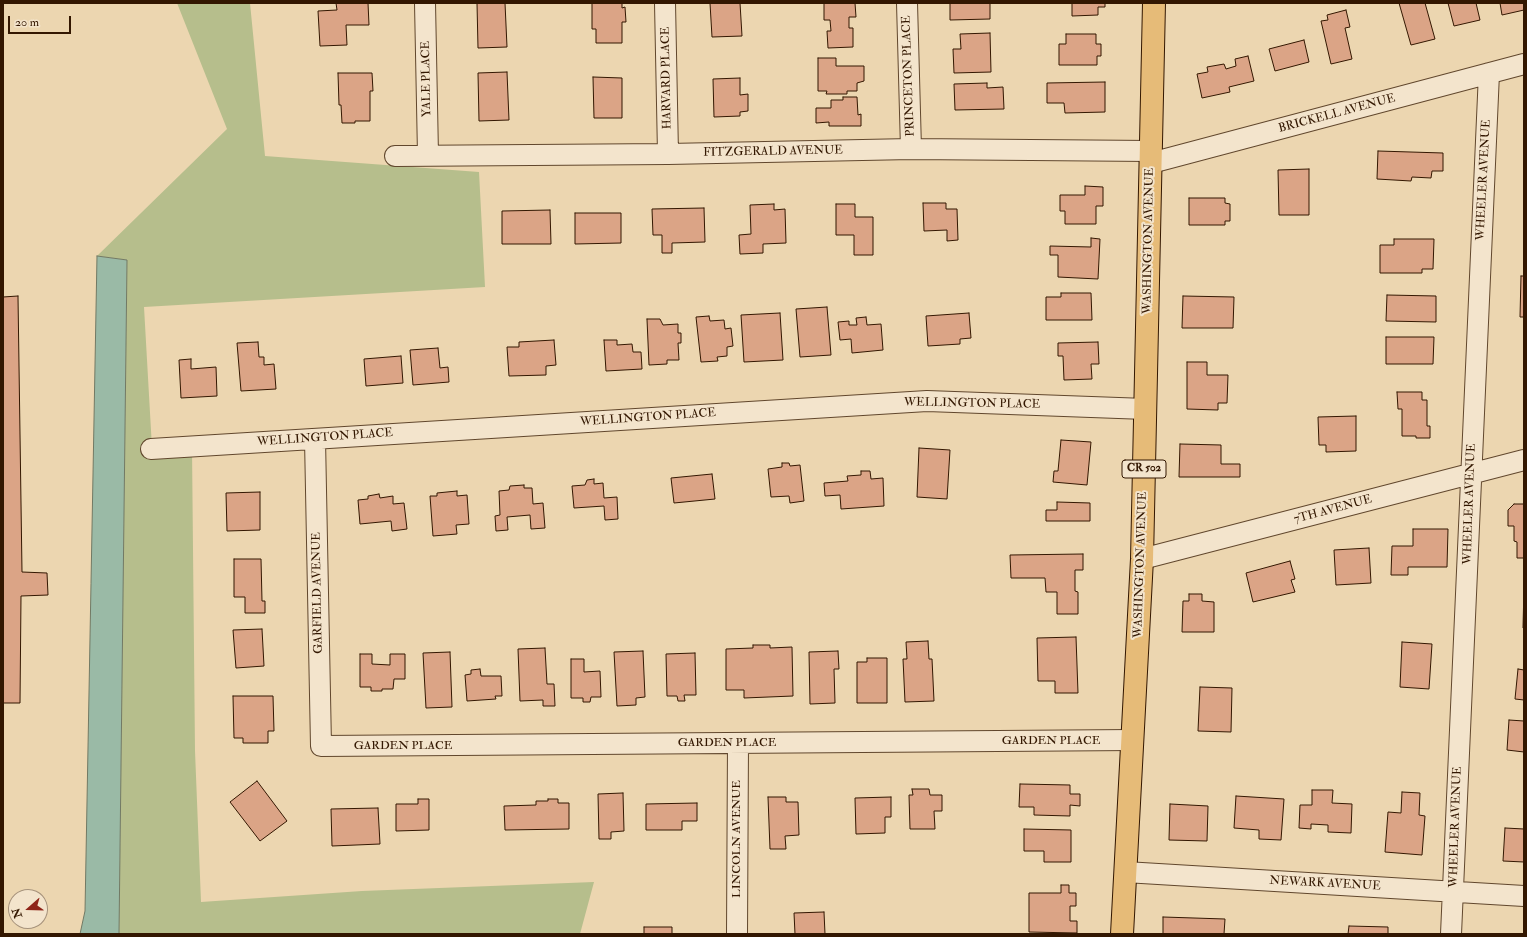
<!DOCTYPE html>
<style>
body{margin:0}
#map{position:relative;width:1527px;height:937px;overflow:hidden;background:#ecd6b0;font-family:"IM FELL Double Pica",serif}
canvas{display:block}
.frame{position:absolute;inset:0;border:4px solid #331701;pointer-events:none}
.north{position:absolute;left:8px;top:889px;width:40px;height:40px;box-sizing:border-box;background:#f3e4cc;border:1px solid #a6927b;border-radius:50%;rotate:250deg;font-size:11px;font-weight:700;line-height:16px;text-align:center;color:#331701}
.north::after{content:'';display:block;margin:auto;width:14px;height:18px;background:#8f2418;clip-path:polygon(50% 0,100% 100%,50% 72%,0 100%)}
.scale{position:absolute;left:8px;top:16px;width:63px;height:18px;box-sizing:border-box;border:2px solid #331701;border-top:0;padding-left:5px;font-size:12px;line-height:14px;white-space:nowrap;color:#331701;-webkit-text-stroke:3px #f3e4cc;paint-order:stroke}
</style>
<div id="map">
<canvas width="1527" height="937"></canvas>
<div class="frame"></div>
<div class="north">N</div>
<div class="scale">20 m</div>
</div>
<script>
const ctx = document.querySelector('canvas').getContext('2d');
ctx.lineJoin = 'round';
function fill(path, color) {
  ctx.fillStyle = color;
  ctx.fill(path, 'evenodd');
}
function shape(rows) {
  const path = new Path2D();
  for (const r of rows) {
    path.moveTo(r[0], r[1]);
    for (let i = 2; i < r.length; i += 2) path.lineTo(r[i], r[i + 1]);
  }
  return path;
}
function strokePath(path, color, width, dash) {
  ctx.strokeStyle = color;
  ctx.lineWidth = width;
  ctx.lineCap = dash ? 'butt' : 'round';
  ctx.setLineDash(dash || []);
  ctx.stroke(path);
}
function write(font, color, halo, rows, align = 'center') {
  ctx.font = font + ' "IM FELL Double Pica",serif';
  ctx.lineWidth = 4;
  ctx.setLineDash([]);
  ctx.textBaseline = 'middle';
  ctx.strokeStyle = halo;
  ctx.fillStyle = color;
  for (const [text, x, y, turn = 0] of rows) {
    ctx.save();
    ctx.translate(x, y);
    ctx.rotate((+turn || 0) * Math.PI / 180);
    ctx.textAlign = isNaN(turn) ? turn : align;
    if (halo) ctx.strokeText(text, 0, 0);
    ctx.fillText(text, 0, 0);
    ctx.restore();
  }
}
fill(shape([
 [177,3,250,3,265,156,479,172,485,287,144,307,152,448,192,448,195,751,201,902,362,891,594,882,580,934,119,934,127,260,97,256,227,129]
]), '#b6be8c');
const water = shape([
 [97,256,127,260,119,934,80,934,85,911,97,256]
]);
fill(water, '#9abaa6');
strokePath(water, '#717964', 1);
const building = shape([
 [336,3,368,3,369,25,346,25,347,45,320,46,318,11,337,10,336,3],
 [477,3,505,3,507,47,478,48,477,3],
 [592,3,622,3,622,8,625,7,626,22,622,22,622,43,596,43,596,29,592,29,592,3],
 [710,3,740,3,742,36,712,37,710,3],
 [824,3,855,3,856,17,849,17,849,28,853,28,853,47,828,48,827,31,831,31,830,20,824,20,824,3],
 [950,3,990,3,990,19,950,20,950,3],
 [1072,3,1105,3,1105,7,1098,7,1098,15,1072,16,1072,3],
 [1399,3,1425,3,1435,39,1411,45,1399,3],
 [1448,3,1476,3,1480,20,1454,26,1448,3],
 [1500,3,1524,3,1524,10,1502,15,1500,3],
 [1346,10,1350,27,1345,28,1352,59,1331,64,1321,21,1328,20,1327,15,1346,10],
 [990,33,991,72,954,73,953,49,961,49,960,34,990,33],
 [1066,34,1096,34,1096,44,1101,44,1101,56,1097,56,1097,65,1059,65,1059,44,1066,44,1066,34],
 [1304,40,1309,62,1275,71,1269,49,1304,40],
 [1248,56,1254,81,1229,87,1230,92,1202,98,1197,74,1208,72,1207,67,1224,64,1226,69,1236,66,1235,59,1248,56],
 [818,58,836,58,836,66,864,66,864,81,857,83,857,91,847,91,847,94,826,94,827,91,818,91,818,58],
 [507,72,509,120,479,121,478,73,507,72],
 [338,73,372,73,373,91,370,91,370,121,355,121,355,123,342,123,341,105,339,105,338,73],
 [593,77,622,78,622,118,594,118,593,77],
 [740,78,740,95,748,94,748,111,740,112,740,116,714,117,713,79,740,78],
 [1105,82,1105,112,1065,113,1064,103,1047,103,1047,83,1105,82],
 [987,83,987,88,1003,87,1004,109,955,110,954,84,987,83],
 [843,97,857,97,858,115,861,114,861,126,829,126,829,122,816,123,816,108,831,108,831,100,843,100,843,97],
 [1378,151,1443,153,1443,171,1432,171,1431,178,1412,177,1411,181,1377,179,1378,151],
 [1309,169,1309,215,1279,215,1278,170,1309,169],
 [1085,186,1103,187,1103,206,1096,206,1096,224,1065,224,1065,211,1060,211,1060,195,1085,195,1085,186],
 [1189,198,1225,198,1225,203,1230,204,1230,221,1225,221,1225,225,1189,225,1189,198],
 [923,203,946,203,946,209,957,209,958,240,947,241,947,230,924,231,923,203],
 [774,204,774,210,785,209,786,243,763,244,763,253,740,254,739,235,751,234,750,205,774,204],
 [836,204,855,204,855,217,873,217,873,255,854,255,854,235,836,235,836,204],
 [704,208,705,242,672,243,672,253,662,253,662,235,653,235,652,209,704,208],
 [550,210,551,244,502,244,502,211,550,210],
 [575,213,621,213,621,243,575,244,575,213],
 [1091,238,1100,239,1098,279,1058,277,1058,255,1050,255,1050,246,1091,247,1091,238],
 [1394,239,1434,239,1433,269,1422,269,1422,273,1380,273,1380,245,1394,245,1394,239],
 [1521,276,1524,276,1524,317,1520,317,1521,276],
 [1061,293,1091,293,1092,320,1046,320,1046,297,1061,297,1061,293],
 [1387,295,1436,296,1436,322,1386,321,1387,295],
 [18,296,22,572,47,573,48,595,21,596,20,703,3,703,3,297,18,296],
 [1183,296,1234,297,1233,328,1182,328,1183,296],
 [827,307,831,355,800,357,796,309,827,307],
 [780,313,783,360,744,362,741,315,780,313],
 [969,313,971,338,960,339,960,344,928,346,926,316,969,313],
 [709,316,710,321,724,320,725,329,731,328,733,346,727,347,727,356,717,357,718,361,701,362,696,317,709,316],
 [866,317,867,325,881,324,883,350,852,353,851,339,840,340,838,322,849,321,849,325,857,325,856,318,866,317],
 [647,319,660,319,663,325,678,324,678,333,681,333,681,343,678,343,679,360,667,360,667,364,649,365,647,319],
 [1386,337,1434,337,1433,364,1386,364,1386,337],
 [554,340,556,365,546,366,546,375,509,376,507,347,519,347,519,342,554,340],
 [604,340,617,340,617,345,632,344,633,352,641,352,642,369,606,371,604,340],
 [258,342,259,357,264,357,264,365,274,364,276,389,241,391,237,343,258,342],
 [1098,342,1099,364,1091,364,1092,379,1064,380,1063,356,1058,356,1058,343,1098,342],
 [438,348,440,368,448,367,449,382,413,385,410,350,438,348],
 [401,356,403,383,366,386,364,359,401,356],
 [191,359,191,369,216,367,217,396,181,398,179,360,191,359],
 [1187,362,1207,362,1207,375,1228,375,1227,403,1218,403,1218,410,1187,409,1187,362],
 [1397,392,1422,392,1422,400,1427,400,1427,426,1430,426,1430,438,1416,438,1416,436,1402,436,1402,409,1398,409,1397,392],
 [1356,416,1356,451,1326,452,1326,445,1319,445,1318,417,1356,416],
 [1061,440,1091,442,1087,485,1053,482,1054,471,1058,471,1061,440],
 [1180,444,1221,445,1221,464,1240,464,1240,477,1179,477,1180,444],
 [919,448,950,450,947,499,917,497,919,448],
 [782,463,789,463,790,466,800,465,804,501,790,503,789,496,771,497,768,469,782,467,782,463],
 [861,471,870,471,871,479,883,478,884,506,841,509,840,495,825,496,824,483,848,481,847,476,861,475,861,471],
 [712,474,715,499,674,503,671,478,712,474],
 [594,479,594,484,603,483,604,498,617,497,618,519,605,520,604,506,574,508,572,486,585,485,587,480,594,479],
 [524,485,524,488,532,488,533,504,543,503,545,528,531,529,530,515,507,517,508,530,496,531,495,516,500,515,499,491,509,490,510,486,524,485],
 [457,491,457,496,467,495,469,524,456,525,457,534,433,536,430,496,437,496,437,493,457,491],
 [260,492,260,530,227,531,226,493,260,492],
 [379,494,380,498,393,496,393,504,404,503,407,529,392,531,391,521,360,524,358,500,368,499,368,496,379,494],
 [1057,502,1090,503,1090,521,1046,521,1046,510,1057,510,1057,502],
 [1514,504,1524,504,1524,558,1517,558,1517,542,1514,541,1514,526,1508,526,1508,510,1514,504],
 [1413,529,1448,529,1447,567,1408,567,1408,575,1391,575,1392,546,1413,546,1413,529],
 [1369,548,1371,583,1336,585,1334,550,1369,548],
 [1083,554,1083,570,1075,570,1075,591,1078,592,1078,614,1057,614,1057,592,1046,592,1045,578,1011,578,1010,555,1083,554],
 [234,559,261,559,262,601,265,601,265,613,245,613,245,597,234,597,234,559],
 [1290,561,1295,579,1291,580,1295,592,1253,602,1246,573,1290,561],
 [1524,587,1524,628,1523,628,1524,587],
 [1189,594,1202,594,1202,601,1214,602,1214,632,1182,632,1183,601,1189,601,1189,594],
 [262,629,264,666,236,668,233,630,262,629],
 [1076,637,1078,693,1055,693,1055,681,1038,681,1037,638,1076,637],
 [928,641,929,659,932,659,934,701,905,702,903,659,907,659,906,642,928,641],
 [1402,642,1432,644,1429,689,1400,687,1402,642],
 [753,645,770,645,770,648,792,647,793,696,744,698,744,690,726,690,726,649,753,648,753,645],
 [545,648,547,684,554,684,555,706,543,706,543,700,520,701,518,649,545,648],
 [643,651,645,697,636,698,636,705,617,706,614,652,643,651],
 [838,651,839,669,834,669,835,703,810,704,809,652,838,651],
 [450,652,452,707,426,708,423,653,450,652],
 [695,653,696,695,684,695,685,701,678,701,677,696,667,696,666,654,695,653],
 [360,654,372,654,372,664,390,665,390,654,405,654,405,679,394,679,393,689,382,689,382,691,371,691,371,687,360,687,360,654],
 [867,658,887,658,887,703,857,703,857,662,867,662,867,658],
 [571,659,584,659,584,672,600,671,601,697,591,697,590,702,583,702,583,698,571,698,571,659],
 [480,669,481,676,501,676,502,696,495,696,496,699,467,701,465,675,471,674,471,670,480,669],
 [1518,669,1524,670,1524,700,1515,699,1518,669],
 [1200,687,1232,688,1231,732,1198,731,1200,687],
 [233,696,273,696,274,731,268,731,268,743,243,743,243,738,234,738,233,696],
 [1509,720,1524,721,1524,752,1507,750,1509,720],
 [257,781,287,821,260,841,230,802,257,781],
 [1020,784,1070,785,1070,794,1080,794,1080,806,1070,805,1070,816,1034,815,1034,807,1019,807,1020,784],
 [912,789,929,789,930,795,942,795,942,811,934,811,935,829,910,829,909,795,913,795,912,789],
 [1312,790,1333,790,1332,803,1352,804,1351,833,1328,832,1328,825,1311,824,1311,829,1299,828,1300,805,1312,805,1312,790],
 [1402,792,1420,793,1419,815,1425,816,1422,855,1385,852,1388,812,1401,813,1402,792],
 [623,793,624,831,611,832,611,839,599,839,598,794,623,793],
 [1236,796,1284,799,1281,840,1259,839,1259,830,1234,828,1236,796],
 [768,797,786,797,786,802,798,802,799,835,785,836,786,849,770,849,768,797],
 [891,797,891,817,885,817,885,833,856,834,855,798,891,797],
 [418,799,429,799,429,830,396,831,396,804,418,804,418,799],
 [548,799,558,799,558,803,569,803,569,829,505,830,504,806,536,805,536,801,548,801,548,799],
 [697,803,697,821,682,821,682,830,646,830,646,804,697,803],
 [1170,804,1208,806,1207,841,1169,840,1170,804],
 [378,808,380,844,332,846,331,809,378,808],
 [1505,828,1524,829,1524,862,1503,861,1505,828],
 [1024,829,1071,830,1071,862,1044,862,1044,851,1024,851,1024,829],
 [1061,885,1069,885,1069,893,1076,893,1076,906,1070,906,1070,921,1077,921,1077,933,1029,932,1029,893,1061,893,1061,885],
 [824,912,825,934,795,934,794,913,824,912],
 [1163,917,1225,919,1224,934,1163,934,1163,917],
 [1349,926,1388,927,1388,934,1348,934,1349,926],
 [644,927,672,927,672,934,644,934,644,927]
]);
fill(building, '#dba486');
strokePath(building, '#331701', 1);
const street = shape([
 [425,3,428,155],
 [665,3,668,154],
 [907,3,911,149],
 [395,156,668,154,911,149,1151,151],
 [1151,163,1524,64],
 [315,439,321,746,1133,740],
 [151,449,927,401,1146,409],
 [1142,559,1524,460],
 [1125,872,1524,896],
 [737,934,738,743],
 [1451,934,1489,73]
]);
const primary = shape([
 [1122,934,1142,559,1154,3]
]);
strokePath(street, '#61472d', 22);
strokePath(primary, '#331701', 24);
strokePath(street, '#f3e4cc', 20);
strokePath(primary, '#e6bb78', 22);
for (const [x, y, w] of [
 [1144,469,44]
]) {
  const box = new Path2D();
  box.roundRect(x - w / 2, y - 9, w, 18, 3);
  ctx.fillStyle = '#f3e4cc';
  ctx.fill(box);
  strokePath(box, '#331701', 1);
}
write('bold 11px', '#331701', null, [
 ["CR 502",1144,469]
]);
write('12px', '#331701', '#f3e4cc', [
 ["PRINCETON PLACE",909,76,-92],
 ["HARVARD PLACE",667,78,-91],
 ["YALE PLACE",427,79,-91],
 ["BRICKELL AVENUE",1337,114,-15],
 ["FITZGERALD AVENUE",773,152,-1],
 ["WHEELER AVENUE",1484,180,-87],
 ["WASHINGTON AVENUE",1149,241,-89],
 ["WELLINGTON PLACE",972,404,1],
 ["WELLINGTON PLACE",648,418,-4],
 ["WELLINGTON PLACE",325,438,-4],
 ["WHEELER AVENUE",1470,504,-88],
 ["7TH AVENUE",1333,510,-15],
 ["WASHINGTON AVENUE",1141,565,-88],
 ["GARFIELD AVENUE",318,593,-91],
 ["GARDEN PLACE",1051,741],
 ["GARDEN PLACE",727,743],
 ["GARDEN PLACE",403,746],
 ["WHEELER AVENUE",1456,827,-88],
 ["LINCOLN AVENUE",737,839,-90],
 ["NEWARK AVENUE",1325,884,3]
]);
</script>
